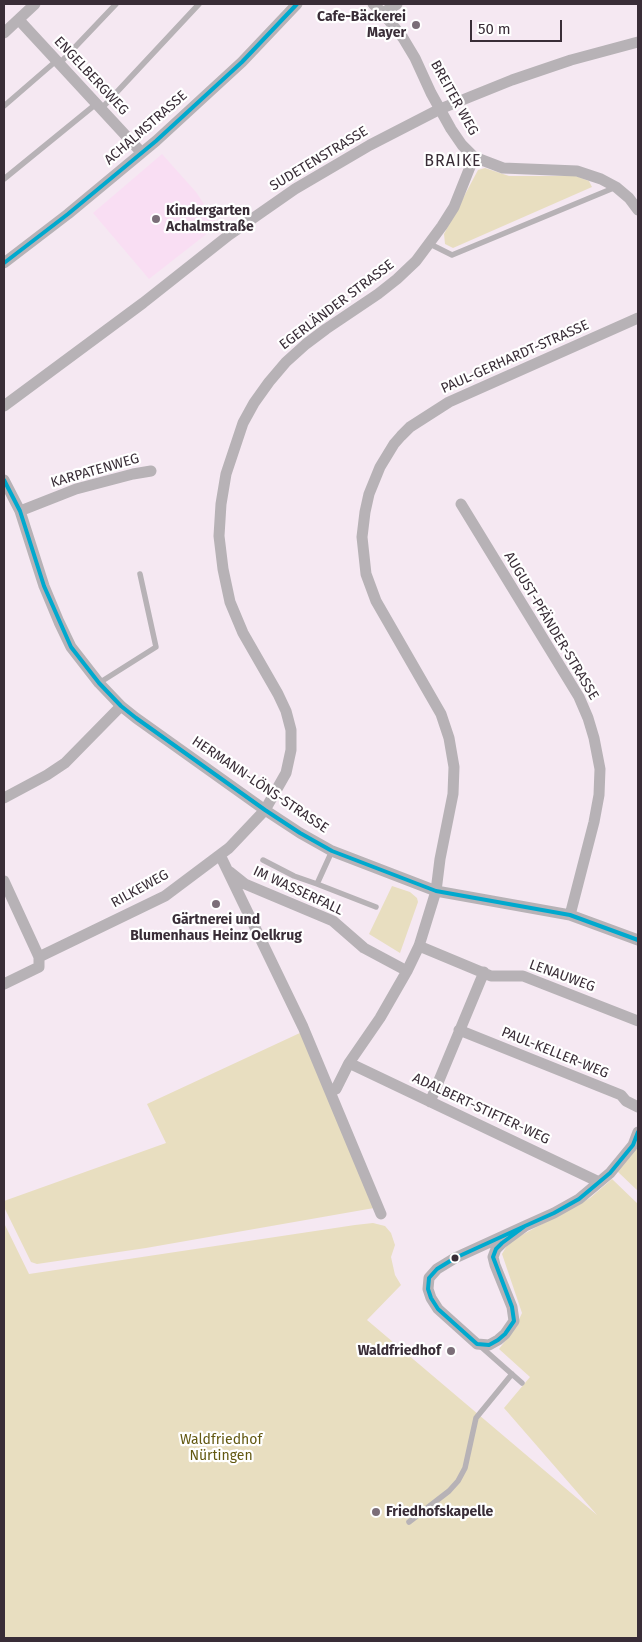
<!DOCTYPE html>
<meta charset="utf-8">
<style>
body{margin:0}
#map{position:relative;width:642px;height:1642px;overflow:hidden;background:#f5e8f2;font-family:"Fira Sans",sans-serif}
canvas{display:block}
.frame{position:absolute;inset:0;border:5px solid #392d37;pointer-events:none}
.scale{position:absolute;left:470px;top:20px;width:92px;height:22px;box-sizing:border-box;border:2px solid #392d37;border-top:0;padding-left:6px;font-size:15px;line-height:18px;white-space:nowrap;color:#392d37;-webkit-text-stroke:4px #fff;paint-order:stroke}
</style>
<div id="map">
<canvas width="642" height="1642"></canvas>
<div class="frame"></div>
<div class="scale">50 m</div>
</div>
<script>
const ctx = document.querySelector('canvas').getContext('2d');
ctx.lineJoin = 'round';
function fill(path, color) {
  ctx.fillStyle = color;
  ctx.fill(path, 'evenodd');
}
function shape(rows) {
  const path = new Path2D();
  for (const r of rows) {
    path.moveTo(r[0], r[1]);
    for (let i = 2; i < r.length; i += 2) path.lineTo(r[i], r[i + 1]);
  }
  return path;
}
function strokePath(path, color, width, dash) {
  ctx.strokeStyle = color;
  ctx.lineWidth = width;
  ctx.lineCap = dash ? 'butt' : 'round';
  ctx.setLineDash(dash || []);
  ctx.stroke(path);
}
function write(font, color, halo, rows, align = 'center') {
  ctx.font = font + ' "Fira Sans",sans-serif';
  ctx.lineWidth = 4.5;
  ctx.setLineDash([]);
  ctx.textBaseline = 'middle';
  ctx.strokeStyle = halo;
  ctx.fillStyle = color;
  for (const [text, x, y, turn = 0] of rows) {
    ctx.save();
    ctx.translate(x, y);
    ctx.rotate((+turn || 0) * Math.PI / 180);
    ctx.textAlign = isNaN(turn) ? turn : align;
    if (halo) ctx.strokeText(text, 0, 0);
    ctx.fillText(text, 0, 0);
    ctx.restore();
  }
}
fill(shape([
 [162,154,196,192,218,225,149,279,93,213]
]), '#f9def3');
fill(shape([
 [485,168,509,176,576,176,589,181,592,187,453,248,445,244,444,234,478,170],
 [392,886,410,892,417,898,418,902,400,953,369,934],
 [302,1032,374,1208,146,1248,37,1264,31,1262,4,1207,4,1201,166,1143,147,1104],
 [638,1144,638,1191,617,1171],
 [612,1179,638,1204,638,1638,4,1638,4,1223,29,1274,355,1225,373,1223,385,1226,391,1233,395,1245,391,1257,395,1275,401,1285,367,1320,597,1515,504,1408,530,1377,499,1349,515,1328,522,1313,502,1254,509,1242,590,1198]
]), '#e8dec0');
strokePath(shape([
 [59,64,116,4],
 [4,106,56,61],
 [101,109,199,4],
 [4,179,96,104],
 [430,244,452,255,616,187],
 [99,683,156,647,140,574],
 [332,851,317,884,376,907],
 [263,860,294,876,317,884],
 [479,1345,522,1383],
 [409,1522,449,1491,458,1481,465,1468,476,1418,512,1374]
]), '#b7b2b6', 5.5);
strokePath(shape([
 [373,4,383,13,403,38,415,58,431,93,451,129,462,145,474,157,503,168,577,171,601,179,616,187,629,198,638,210],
 [383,13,397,4],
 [19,20,141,152],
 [4,33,35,4],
 [4,263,68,214,156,141,242,62,297,4],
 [4,406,143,303,229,235,295,189,370,145,440,109,512,80,571,60,638,42],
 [4,480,20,511,44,586,59,622,71,647,99,683,121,706,136,718,265,810,300,833,332,851,436,891,570,915,638,940],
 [461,504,579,697,588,718,594,738,600,769,599,795,594,822,570,915],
 [20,511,76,489,133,474,151,471],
 [4,798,47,775,65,763,121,706],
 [220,855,303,1027,381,1214],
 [230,872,245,884,333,921,364,948,407,971],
 [4,881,39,957,165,896,229,848,265,810,286,773,291,750,291,730,286,711,278,694,243,633,230,602,223,569,219,536,221,504,226,474,243,423,254,403,269,382,286,362,306,344,326,329,378,294,397,279,416,261,442,226,454,207,474,157],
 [419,946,491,976,523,976,638,1021],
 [4,984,39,967,39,957],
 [459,1030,621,1095,626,1101,638,1107],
 [349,1063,599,1182],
 [336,1089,349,1063,380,1018,407,971,419,946,436,891,440,859,453,794,454,767,449,738,441,714,376,601,366,574,362,537,365,512,369,494,380,467,394,444,401,436,410,427,449,402,638,318],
 [430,1102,484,972],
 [525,1226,502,1243,496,1249,493,1257,495,1265,512,1307,514,1321,505,1334,498,1340,489,1345,477,1344,438,1309,431,1298,428,1289,429,1278,437,1269,455,1258,525,1226,554,1213,579,1199,610,1173,633,1145,638,1132]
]), '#b7b2b6', 11);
strokePath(shape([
 [4,263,68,214,156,141,242,62,297,4],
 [4,480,20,511,44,586,71,647,99,683,121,706,136,718,265,810,300,833,332,851,436,891,570,915,638,940],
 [525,1226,502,1243,496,1249,493,1257,512,1307,514,1321,505,1334,498,1340,489,1345,477,1344,438,1309,431,1298,428,1289,429,1278,437,1269,455,1258,525,1226],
 [525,1226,554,1213,579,1199,610,1173,633,1145,638,1132]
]), '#00a9ce', 4);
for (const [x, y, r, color] of [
 [416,25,5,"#7b6e78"],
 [156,219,5,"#7b6e78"],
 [216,904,5,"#7b6e78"],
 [455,1258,4.5,"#392d37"],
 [451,1351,5,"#7b6e78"],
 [376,1512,5,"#7b6e78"]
]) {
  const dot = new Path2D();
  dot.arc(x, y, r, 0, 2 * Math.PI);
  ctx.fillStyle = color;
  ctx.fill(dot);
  strokePath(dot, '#fff', 2);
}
write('bold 14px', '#392d37', '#fff', [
 ["Cafe-Bäckerei",406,17],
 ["Mayer",406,33],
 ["Kindergarten",166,211,"left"],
 ["Achalmstraße",166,227,"left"],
 ["Gärtnerei und",216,920,"center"],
 ["Blumenhaus Heinz Oelkrug",216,936,"center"],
 ["Waldfriedhof",441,1351],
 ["Friedhofskapelle",386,1512,"left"]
], 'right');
write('14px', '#392d37', '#fff', [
 ["ENGELBERGWEG",91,76,47],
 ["BREITER WEG",454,98,61],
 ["ACHALMSTRASSE",146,128,-41],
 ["SUDETENSTRASSE",319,159,-31],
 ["EGERLÄNDER STRASSE",337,305,-37],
 ["PAUL-GERHARDT-STRASSE",515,357,-24],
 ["KARPATENWEG",95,471,-16],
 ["AUGUST-PFÄNDER-STRASSE",551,626,59],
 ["HERMANN-LÖNS-STRASSE",260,785,34],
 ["RILKEWEG",140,889,-29],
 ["IM WASSERFALL",298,891,25],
 ["LENAUWEG",562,976,20],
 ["PAUL-KELLER-WEG",555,1053,22],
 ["ADALBERT-STIFTER-WEG",481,1109,25]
]);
write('14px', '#625811', '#fff', [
 ["Waldfriedhof",221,1440],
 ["Nürtingen",221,1456]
]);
ctx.letterSpacing = '1px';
write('16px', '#392d37', '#fff', [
 ["BRAIKE",453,162]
]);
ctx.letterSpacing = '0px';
</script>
